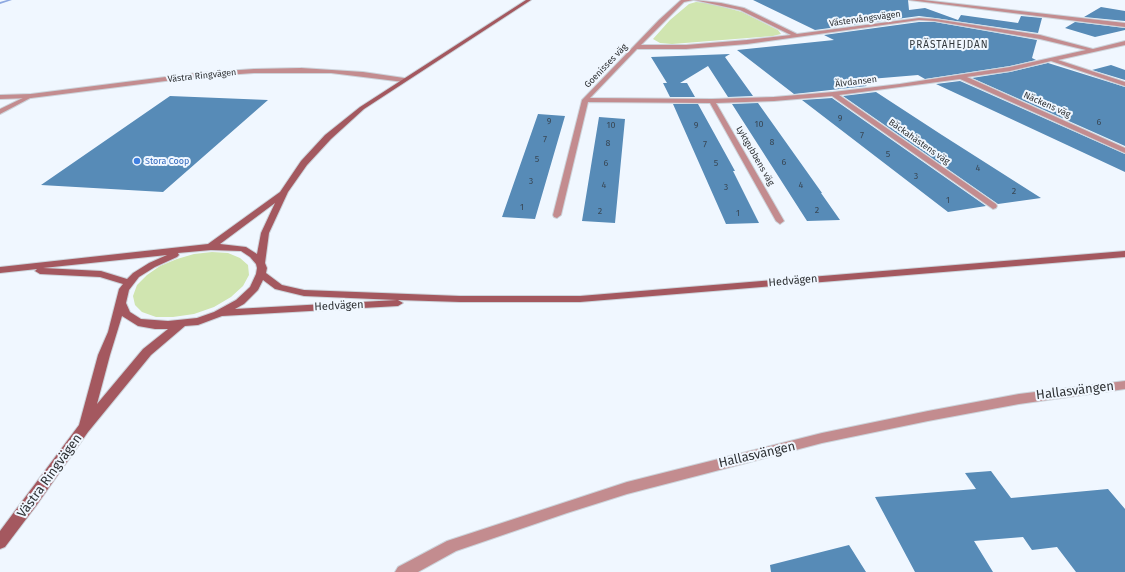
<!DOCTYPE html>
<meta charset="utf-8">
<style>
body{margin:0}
canvas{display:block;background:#f0f7ff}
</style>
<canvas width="1125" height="572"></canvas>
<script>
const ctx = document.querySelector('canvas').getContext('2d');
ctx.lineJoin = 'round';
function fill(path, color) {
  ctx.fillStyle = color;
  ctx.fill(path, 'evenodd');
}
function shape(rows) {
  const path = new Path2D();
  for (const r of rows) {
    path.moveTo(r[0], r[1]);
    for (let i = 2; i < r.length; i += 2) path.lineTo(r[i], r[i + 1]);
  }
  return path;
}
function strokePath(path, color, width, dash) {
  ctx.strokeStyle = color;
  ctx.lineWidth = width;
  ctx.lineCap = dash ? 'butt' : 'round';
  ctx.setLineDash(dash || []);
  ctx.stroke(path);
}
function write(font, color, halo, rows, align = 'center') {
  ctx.font = font + ' "Fira Sans",sans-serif';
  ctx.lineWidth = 4;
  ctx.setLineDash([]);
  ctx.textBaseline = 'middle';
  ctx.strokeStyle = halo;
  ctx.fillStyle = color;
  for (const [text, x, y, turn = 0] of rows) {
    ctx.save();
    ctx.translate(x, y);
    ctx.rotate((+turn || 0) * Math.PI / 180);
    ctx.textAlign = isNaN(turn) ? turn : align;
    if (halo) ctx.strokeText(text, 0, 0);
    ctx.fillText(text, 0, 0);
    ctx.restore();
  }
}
fill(shape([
 [696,2,709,3,742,12,778,30,781,34,773,36,672,44,660,43,653,39,670,20,689,4],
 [212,252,228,253,240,258,248,265,249,275,243,286,231,297,214,307,194,314,173,317,156,317,142,312,135,305,133,296,137,285,147,275,160,266,177,259,194,254]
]), '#d0e5b0');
fill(shape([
 [7,0,12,0,0,4,0,2,7,0]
]), '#8ea9e1');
fill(shape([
 [753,0,908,0,909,10,925,8,958,20,961,15,1018,23,1021,16,1042,18,1038,33,935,18,919,16,815,30],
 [1101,7,1125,11,1125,21,1084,17],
 [919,22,935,22,1037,40,1032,58,1036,60,1010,66,925,79,918,75,858,80,867,86,794,94,737,50,834,40,824,35],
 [1075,22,1125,28,1125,30,1095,37,1065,28],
 [730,54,725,57,753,96,728,97,708,66,680,83,687,83,695,97,670,97,663,83,667,83,651,57],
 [1048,63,1125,87,1125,146,972,78,1010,72],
 [1111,65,1125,70,1125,80,1092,70],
 [960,81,1125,154,1125,172,936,84],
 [876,92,942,135,1041,198,998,204,843,96],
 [170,96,268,100,163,192,41,185],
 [832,98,986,206,948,212,802,100],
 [758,103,822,193,821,193,840,220,807,221,732,104],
 [673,104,698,104,735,171,733,171,759,223,726,224],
 [538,114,565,116,535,219,502,217],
 [599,117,625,119,615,223,582,221],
 [991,471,1011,498,1108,489,1125,509,1125,572,1076,572,1057,547,1032,550,1023,537,974,541,993,572,915,572,875,497,976,489,965,473],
 [849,545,866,572,771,572,770,565]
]), '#578bb7');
const service = shape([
 [29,95,34,96,0,114,0,109,29,95]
]);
const minor = shape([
 [681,0,693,0,684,2,641,45,686,45,747,40,791,35,740,10,694,0,721,3,744,8,797,34,919,18,935,19,1040,35,1093,49,1125,41,1125,45,1058,60,1125,82,1125,86,1051,61,1010,71,967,77,1125,148,1125,153,960,79,839,95,996,204,997,206,996,208,993,209,832,96,774,101,716,103,784,221,780,224,776,221,710,103,588,102,561,215,557,218,554,217,553,215,582,100,659,20,681,0],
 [919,20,935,21,1040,39,1086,50,1010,67,900,84,833,92,774,97,712,99,590,98,637,49,686,49,747,44,919,20],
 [301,68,363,72,404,78,407,80,404,82,331,73,254,73,197,77,31,98,0,99,0,95,31,94,197,73,254,69,301,68],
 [1125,381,1125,389,1019,404,928,421,822,443,708,473,627,494,567,513,456,551,418,572,395,572,398,567,447,541,627,482,822,433,928,411,1019,394,1125,381]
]);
const tertiary = shape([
 [909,0,923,0,1125,23,1125,27,909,0]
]);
const secondary = shape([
 [526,0,531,0,364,109,331,139,307,165,288,192,269,233,265,263,267,268,266,273,282,285,304,290,460,296,580,296,1125,251,1125,257,580,302,460,302,398,300,403,303,398,306,222,316,198,325,185,326,151,355,88,432,36,506,5,547,0,549,0,531,79,425,98,355,108,332,119,289,123,284,100,277,40,274,35,271,37,269,0,273,0,267,208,244,280,192,301,161,325,135,360,107,526,0],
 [275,203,261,233,257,254,246,247,220,244,275,203],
 [211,250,241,251,250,257,256,264,257,268,256,274,250,287,236,300,214,312,197,318,168,321,141,319,130,312,126,303,129,290,139,277,155,267,177,257,179,255,178,253,211,250],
 [167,255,149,263,133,273,127,279,101,271,43,268,167,255],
 [263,280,275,289,304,296,397,300,235,309,244,304,258,290,263,280],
 [122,316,138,326,155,329,168,329,143,349,97,404,110,355,122,316]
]);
strokePath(service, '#cdd4db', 2);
strokePath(minor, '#cdd4db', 2);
strokePath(tertiary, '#cdd4db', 2);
strokePath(secondary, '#cdd4db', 2);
fill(service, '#c38c8f');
fill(minor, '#c38c8f');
fill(tertiary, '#c38c8f');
fill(secondary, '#a4585f');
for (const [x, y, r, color] of [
 [137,161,4,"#3f7fe0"]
]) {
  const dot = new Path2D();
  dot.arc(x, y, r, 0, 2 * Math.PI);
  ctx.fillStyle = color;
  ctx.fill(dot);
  strokePath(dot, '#f0f7ff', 1.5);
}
write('9px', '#2f3235', '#f0f7ff', [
 ["Västervångsvägen",865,19,-8],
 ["Goenisses väg",606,66,-46],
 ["Västra Ringvägen",202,76,-6],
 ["Älvdansen",856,82,-7],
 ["Näckens väg",1047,105,24],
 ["Bäckahästens väg",919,142,35],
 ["Lyktgubbens väg",755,156,60]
]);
write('9px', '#394856', null, [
 ["9",840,118],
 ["9",549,121],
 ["6",1099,122],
 ["10",759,124],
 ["10",611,125],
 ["9",696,125],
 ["7",862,135],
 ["7",545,139],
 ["8",772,142],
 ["8",608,143],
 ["7",705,144],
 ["5",888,154],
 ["5",537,159],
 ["6",784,162],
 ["6",606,163],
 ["5",716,163],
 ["4",978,168],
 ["3",916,176],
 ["3",531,181],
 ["4",604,185],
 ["4",801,185],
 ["3",726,187],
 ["2",1014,191],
 ["1",948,200],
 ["1",522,207],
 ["2",817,210],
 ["2",600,211],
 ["1",738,213]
]);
write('9px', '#366cbe', '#f0f7ff', [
 ["Stora Coop",145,161]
], 'left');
ctx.letterSpacing = '1px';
write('10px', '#31373c', '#f0f7ff', [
 ["PRÄSTAHEJDAN",949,45]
]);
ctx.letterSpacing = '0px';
write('11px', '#2f3235', '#f0f7ff', [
 ["Hedvägen",793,281,-5],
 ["Hedvägen",339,306,-3]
]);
write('13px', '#2f3235', '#f0f7ff', [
 ["Hallasvängen",1075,391,-7],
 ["Hallasvängen",757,455,-13],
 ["Västra Ringvägen",50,476,-54]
]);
</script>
